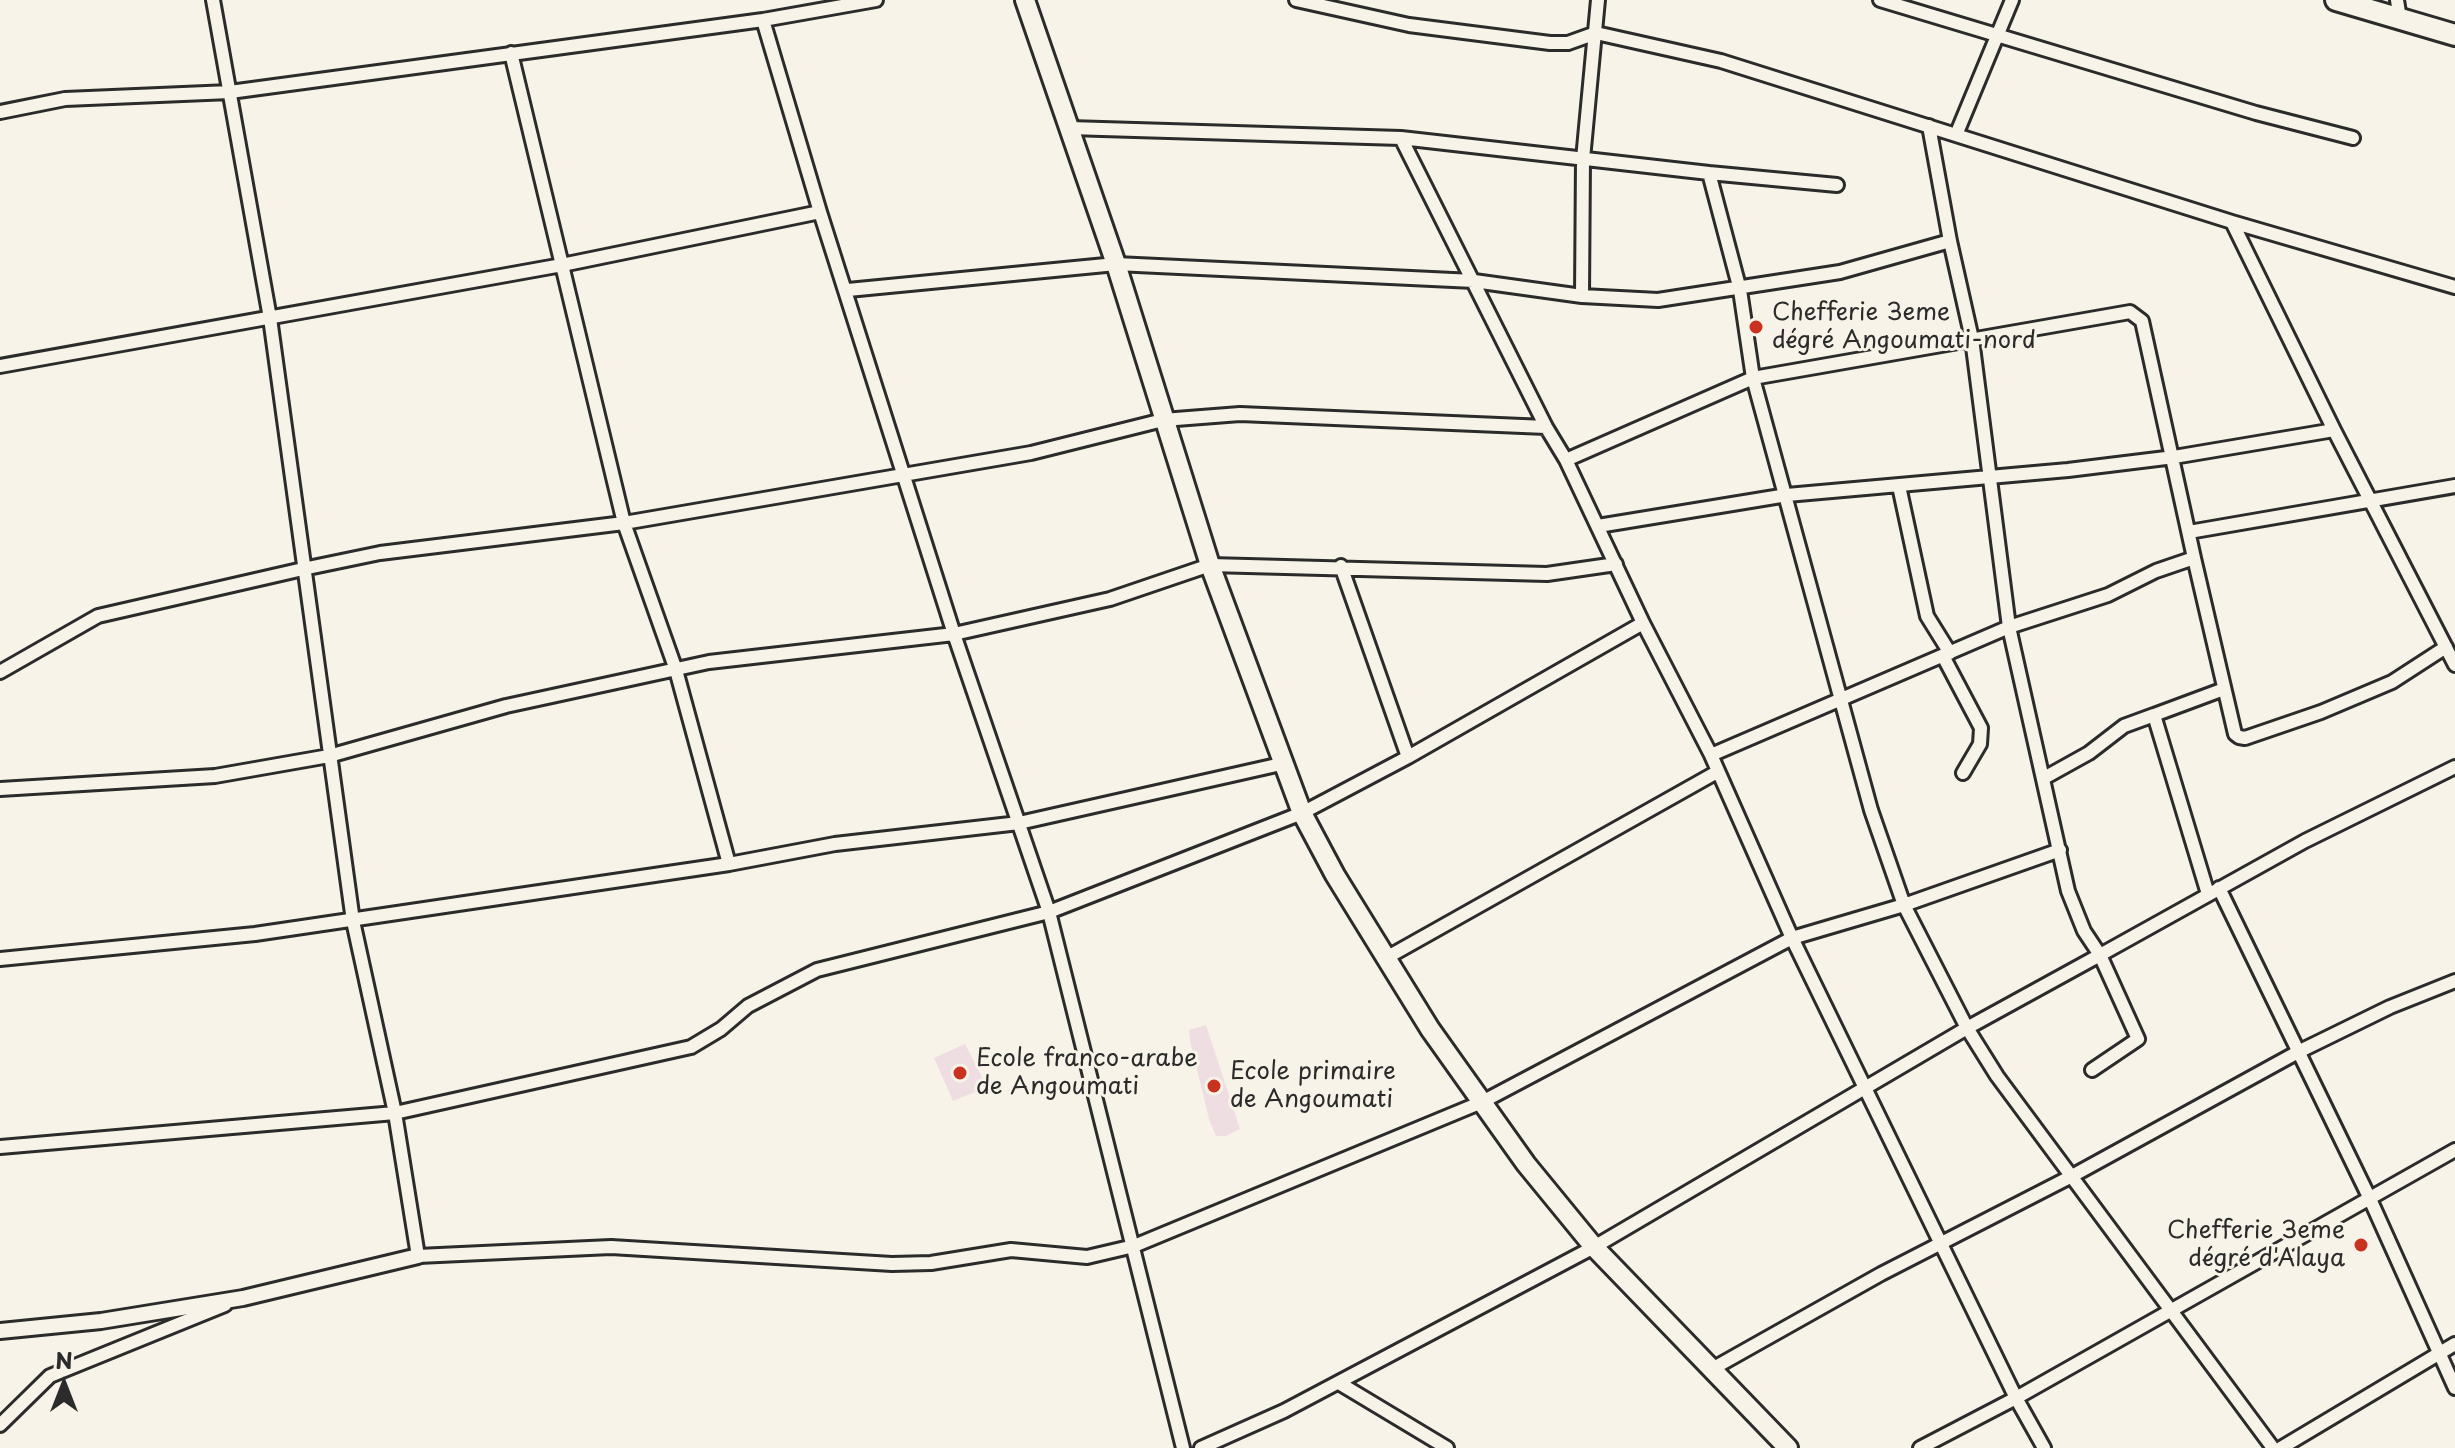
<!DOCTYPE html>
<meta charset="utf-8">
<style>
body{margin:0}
#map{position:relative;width:2455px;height:1448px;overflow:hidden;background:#f7f3e8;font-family:"Playpen Sans",sans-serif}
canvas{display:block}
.north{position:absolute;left:24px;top:1344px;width:80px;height:80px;-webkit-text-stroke:6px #f7f3e8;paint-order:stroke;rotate:0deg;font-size:22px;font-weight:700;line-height:32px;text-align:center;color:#2b2b2b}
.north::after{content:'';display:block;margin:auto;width:28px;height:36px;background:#2b2b2b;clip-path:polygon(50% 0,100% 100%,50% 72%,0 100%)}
</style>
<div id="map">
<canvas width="2455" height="1448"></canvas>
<div class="north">N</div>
</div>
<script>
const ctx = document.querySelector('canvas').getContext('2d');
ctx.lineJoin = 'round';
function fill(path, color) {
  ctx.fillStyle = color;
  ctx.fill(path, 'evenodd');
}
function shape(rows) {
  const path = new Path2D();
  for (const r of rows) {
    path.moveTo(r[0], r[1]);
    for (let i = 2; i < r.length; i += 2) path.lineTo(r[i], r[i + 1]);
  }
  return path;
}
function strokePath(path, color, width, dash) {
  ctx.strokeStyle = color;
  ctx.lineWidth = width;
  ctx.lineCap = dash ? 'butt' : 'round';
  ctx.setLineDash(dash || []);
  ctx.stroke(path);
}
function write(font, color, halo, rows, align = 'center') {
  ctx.font = font + ' "Playpen Sans",sans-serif';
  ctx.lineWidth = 6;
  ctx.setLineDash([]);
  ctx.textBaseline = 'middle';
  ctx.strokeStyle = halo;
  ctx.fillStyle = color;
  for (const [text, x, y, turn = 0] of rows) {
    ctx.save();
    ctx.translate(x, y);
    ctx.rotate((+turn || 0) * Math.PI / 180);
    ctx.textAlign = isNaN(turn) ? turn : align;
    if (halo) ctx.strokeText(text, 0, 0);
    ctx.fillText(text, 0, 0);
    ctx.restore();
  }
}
fill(shape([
 [1206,1025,1240,1129,1226,1136,1216,1136,1209,1119,1190,1041,1189,1030],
 [965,1044,987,1087,953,1101,934,1058]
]), '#eedee2');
const minor = shape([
 [213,0,270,318,353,921,395,1113,418,1256,611,1247,892,1264,931,1263,1011,1250,1087,1257,1134,1246,1482,1102,1792,938,1904,905,2060,850],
 [1296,0,1409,25,1550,43,1568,43,1596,33,1721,61,2232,222,2455,287],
 [1880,0,2256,113,2353,138],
 [2397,0,2400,19],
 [763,20,820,212,954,634,1049,912,1183,1448],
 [511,53,624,523,676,670,729,864],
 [0,112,65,99,230,92,763,20,876,0],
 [1929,126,1950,241],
 [1069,128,1401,138,1709,173,1740,290,1753,378,1871,810,1904,905,1967,1028,1997,1076,2273,1448],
 [1956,135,2012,0],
 [1401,138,1546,427,1566,460,1643,623,1711,755,1792,938,2016,1398,2044,1448],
 [1709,173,1837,185],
 [2232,222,2334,430,2455,665],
 [848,290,1116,264,1474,281,1582,296,1658,300,1840,272,1950,241,1972,339,2009,627,2068,891,2084,931,2100,955,1967,1028,1594,1247,1284,1411,1201,1448],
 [1582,296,1583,159,1598,0],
 [0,366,562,265,820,212],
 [1566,460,1753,378,2130,312,2142,321,2194,558,2156,571,2108,595,2009,627,1711,755],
 [1899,486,1927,616,1950,653],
 [1598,526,1787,495,2068,470,2174,457,2334,430],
 [2189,532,2455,486],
 [2194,558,2235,734,2239,737,2245,738,2321,712,2392,682,2446,647],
 [1341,566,1408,757],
 [1943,656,1981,728,1980,744,1963,773],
 [0,672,98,616,303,569,380,553,624,523,1031,453,1163,420,1240,414,1546,427],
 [2154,715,2224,689],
 [2044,778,2089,753,2124,726,2154,715,2208,894],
 [0,789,215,776,329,756,506,706,709,662,954,634,1110,599,1210,565,1547,574,1616,564],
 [2219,888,2370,1199,2455,1388],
 [1386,958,1717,772],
 [0,959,255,934,729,864,835,844,1019,823,1281,764],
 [2092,1070,2138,1039,2100,955,2305,841,2455,767],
 [0,1147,395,1113,691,1047,721,1029,748,1006,817,970,1049,912,1302,813,1408,757,1643,623],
 [1712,1369,1881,1274,2072,1176,2298,1052,2390,1007,2455,981],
 [1339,1383,1447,1448],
 [0,1425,50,1376,225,1305],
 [1920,1448,2016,1398,2455,1150],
 [2281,1448,2455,1344]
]);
const tertiary = shape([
 [0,1331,101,1321,243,1298,418,1256]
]);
const primary = shape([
 [1025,0,1116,264,1210,565,1302,813,1335,875,1430,1029,1526,1164,1594,1247,1788,1448]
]);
const trunk = shape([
 [2336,0,2455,35]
]);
strokePath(minor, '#2b2b2b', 18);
strokePath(tertiary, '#2b2b2b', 20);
strokePath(primary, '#2b2b2b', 24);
strokePath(trunk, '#2b2b2b', 26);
strokePath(minor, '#f7f3e8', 12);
strokePath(tertiary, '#f7f3e8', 14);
strokePath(primary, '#f7f3e8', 18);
strokePath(trunk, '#f7f3e8', 20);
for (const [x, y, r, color] of [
 [1756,327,8,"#c8321e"],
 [960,1073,8,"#c8321e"],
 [1214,1086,8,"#c8321e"],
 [2361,1245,8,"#c8321e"]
]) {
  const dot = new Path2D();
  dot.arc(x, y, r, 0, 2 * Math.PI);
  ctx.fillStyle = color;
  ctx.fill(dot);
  strokePath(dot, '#f7f3e8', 3);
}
write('24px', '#2b2b2b', '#f7f3e8', [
 ["Chefferie 3eme",1772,313],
 ["dégré Angoumati-nord",1772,341],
 ["Ecole franco-arabe",976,1059],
 ["de Angoumati",976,1087],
 ["Ecole primaire",1230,1072],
 ["de Angoumati",1230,1100],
 ["Chefferie 3eme",2345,1231,"right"],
 ["dégré d'Alaya",2345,1259,"right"]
], 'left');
</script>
